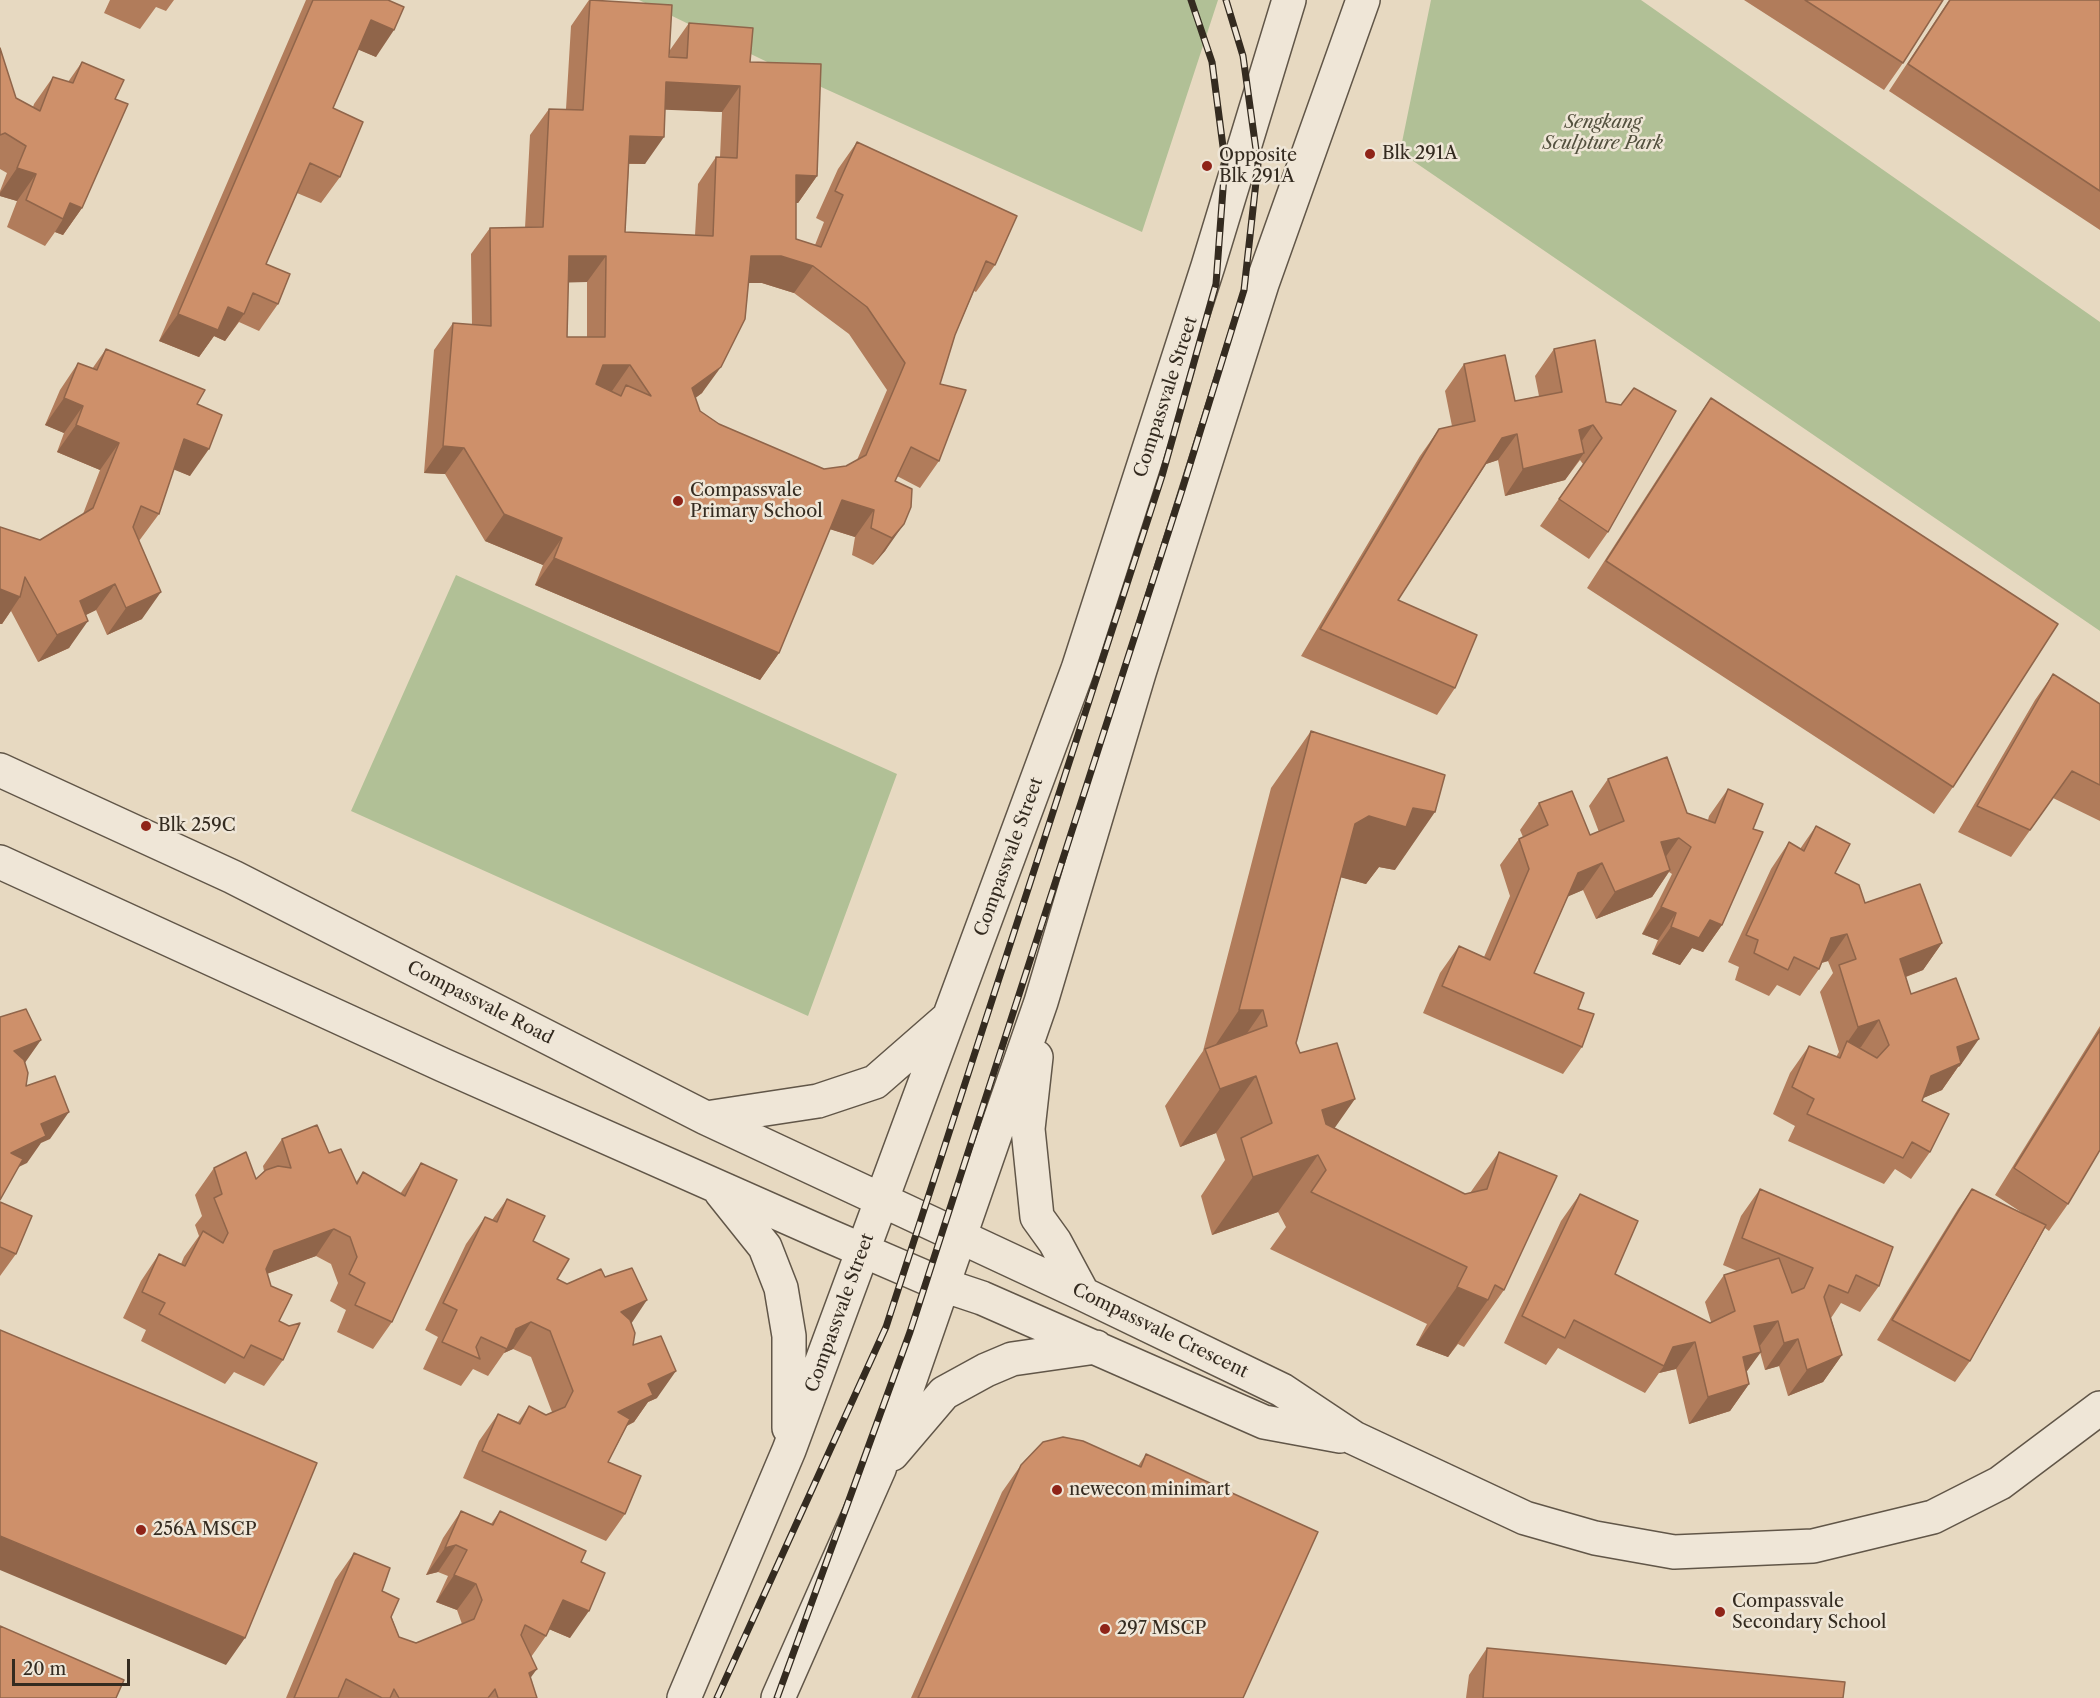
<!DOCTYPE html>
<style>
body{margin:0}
#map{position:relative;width:2100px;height:1698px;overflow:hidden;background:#e7d9c1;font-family:"Libre Caslon Text",serif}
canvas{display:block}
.scale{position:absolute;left:12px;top:1659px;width:118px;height:27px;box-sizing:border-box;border:3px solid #342b20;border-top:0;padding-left:8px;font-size:18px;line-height:21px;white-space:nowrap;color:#342b20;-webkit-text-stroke:4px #efe6d7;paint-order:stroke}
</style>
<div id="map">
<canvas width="2100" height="1698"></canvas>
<div class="scale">20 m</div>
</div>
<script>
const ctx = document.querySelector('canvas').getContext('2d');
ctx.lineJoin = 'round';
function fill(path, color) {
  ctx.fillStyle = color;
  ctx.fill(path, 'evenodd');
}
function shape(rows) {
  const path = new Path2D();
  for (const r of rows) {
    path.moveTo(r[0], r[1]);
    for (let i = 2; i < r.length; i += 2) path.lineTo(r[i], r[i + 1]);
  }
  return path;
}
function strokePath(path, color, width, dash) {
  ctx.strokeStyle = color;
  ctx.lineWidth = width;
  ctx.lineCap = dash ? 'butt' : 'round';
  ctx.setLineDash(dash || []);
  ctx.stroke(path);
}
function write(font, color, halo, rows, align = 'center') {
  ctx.font = font + ' "Libre Caslon Text",serif';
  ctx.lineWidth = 5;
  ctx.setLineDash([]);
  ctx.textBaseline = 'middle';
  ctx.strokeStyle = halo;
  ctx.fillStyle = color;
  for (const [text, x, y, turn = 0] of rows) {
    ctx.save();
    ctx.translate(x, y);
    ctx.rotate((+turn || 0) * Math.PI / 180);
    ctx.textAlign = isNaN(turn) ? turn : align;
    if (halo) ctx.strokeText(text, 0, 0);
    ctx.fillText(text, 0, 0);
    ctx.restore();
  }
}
fill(shape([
 [639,0,1218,0,1142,232,788,72],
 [1431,0,1641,0,2100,322,2100,631,1400,152],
 [456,575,897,774,808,1016,351,811]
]), '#b1c096');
const minor = shape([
 [0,770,233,877,706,1118,1083,1294,1282,1390,1354,1438,1525,1518,1595,1538,1674,1552,1813,1546,1933,1517,2000,1483,2100,1408],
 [0,862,443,1065,827,1235,943,1285,982,1298,1264,1422,1340,1436],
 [1036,1057,1028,1129,1037,1217,1055,1242,1083,1294],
 [706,1118,818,1101,875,1082,946,1020],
 [721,1192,765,1247,781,1288,789,1336,789,1428],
 [892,1454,944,1393,986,1370,1012,1359,1096,1347],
 [684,1698,789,1450,1078,669,1208,266,1289,0],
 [778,1698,879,1469,1041,1002,1139,673,1262,284,1363,0]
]);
strokePath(minor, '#615648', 36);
strokePath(minor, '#efe6d7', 33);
const rail = shape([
 [717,1698,886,1327,1162,476,1216,284,1225,162,1212,62,1191,0],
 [777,1698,910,1332,1183,487,1244,290,1258,164,1243,56,1226,0]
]);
strokePath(rail, '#342b20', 7);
strokePath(rail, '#efe6d7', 4.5, [14]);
fill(shape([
 [110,0,174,0,166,11,156,7,140,29,104,13],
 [306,0,388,0,376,57,358,49,333,108,340,177,321,203,297,193,266,264,278,304,259,331,239,322,225,341,214,336,199,357,159,341],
 [589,0,669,57,670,57,670,50,689,23,750,62,817,176,798,203,796,203,796,239,815,245,824,222,816,218,838,169,857,142,995,265,976,292,974,291,955,335,940,384,939,461,920,488,897,476,895,481,911,507,885,551,873,565,852,555,855,537,830,529,779,653,760,680,535,585,543,565,485,541,445,474,424,473,434,350,453,323,472,325,471,254,490,228,525,228,530,135,549,109,566,109,571,26],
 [665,109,722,112,720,157,716,157,698,184,695,235,625,232,629,164,645,164],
 [568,282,587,282,587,337,567,337],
 [749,283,762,283,794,293,849,334,887,390,857,460,846,466,824,469,719,424,700,411,695,398,702,393],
 [1744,0,1943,0,1903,63,1884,90],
 [1949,0,2100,0,2100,230,1889,91],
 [0,48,16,98,33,107,34,104,53,77,68,82,82,62,115,99,82,208,63,235,55,232,45,246,7,227,17,201,0,196,0,191,7,173,0,169],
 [1595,340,1608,532,1589,559,1540,526,1583,464,1580,460,1565,480,1505,496,1498,460,1486,464,1398,600,1455,688,1437,715,1301,656,1420,456,1439,429,1452,426,1445,391,1464,364,1515,401,1539,396,1535,376,1554,349],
 [106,349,197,404,190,476,174,469,159,514,139,541,142,619,107,635,96,610,86,615,69,648,38,662,11,611,2,624,0,624,0,527,40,540,83,514,100,470,57,452,64,433,45,425,60,390,78,363,92,369],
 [1711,398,1953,787,1934,814,1587,588,1692,425],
 [2053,674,2100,704,2100,821,2053,798,2011,857,1958,832,2035,700],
 [1311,731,1395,870,1379,867,1366,884,1341,877,1296,1043,1300,1053,1335,1128,1465,1194,1470,1193,1499,1152,1504,1290,1464,1347,1458,1344,1448,1357,1416,1345,1427,1324,1270,1249,1286,1227,1278,1212,1212,1235,1201,1196,1225,1160,1216,1133,1180,1147,1165,1106,1203,1051,1271,788],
 [1608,779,1687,813,1708,820,1709,816,1728,789,1753,829,1722,925,1703,952,1692,948,1680,965,1652,954,1658,940,1642,934,1672,874,1669,872,1652,897,1596,919,1583,890,1568,896,1534,973,1578,1009,1582,1047,1563,1074,1423,1013,1440,973,1459,946,1484,957,1510,896,1500,865,1519,839,1523,837,1520,830,1539,803,1590,835,1599,832,1589,806],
 [1816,826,1835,873,1865,903,1942,943,1923,970,1906,977,1911,994,1960,1066,1958,1067,1942,1090,1923,1098,1922,1101,1930,1152,1911,1179,1895,1169,1884,1184,1788,1141,1795,1126,1773,1114,1790,1073,1809,1046,1836,1057,1839,1052,1820,992,1833,973,1828,961,1822,963,1819,969,1800,996,1777,985,1769,996,1735,980,1739,967,1728,962,1771,869,1789,842,1800,849],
 [2100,1026,2100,1150,2068,1204,2049,1231,2045,1228,1970,1361,1955,1382,1877,1340,1958,1209,1972,1189,2024,1214,1995,1195],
 [282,1139,329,1153,356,1182,363,1172,400,1194,421,1163,392,1322,373,1349,337,1332,346,1310,330,1301,338,1283,331,1264,316,1256,267,1274,279,1321,283,1360,264,1386,234,1372,225,1384,141,1341,146,1330,123,1318,141,1281,159,1254,181,1264,184,1257,199,1236,195,1225,202,1216,195,1195,214,1168,256,1179,264,1171,263,1166],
 [1760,1189,1879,1286,1860,1312,1841,1303,1831,1318,1842,1355,1823,1382,1788,1396,1779,1366,1765,1370,1760,1352,1746,1372,1749,1384,1730,1411,1689,1424,1676,1369,1659,1373,1645,1393,1558,1348,1546,1365,1504,1343,1561,1221,1580,1194,1615,1274,1710,1323,1711,1322,1705,1302,1724,1275,1737,1271,1723,1265,1741,1216],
 [507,1199,557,1279,631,1323,633,1345,657,1398,648,1402,634,1422,627,1426,608,1462,625,1514,606,1541,463,1478,479,1441,498,1414,518,1422,529,1406,546,1415,552,1412,531,1357,513,1349,504,1353,488,1376,473,1369,461,1386,423,1369,438,1337,425,1330,466,1244,485,1217,492,1220],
 [0,1202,16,1254,0,1276],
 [1146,1454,1243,1698,911,1698,1002,1492,1021,1465,1138,1466],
 [461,1511,491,1524,500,1511,581,1562,570,1638,549,1629,546,1636,531,1657,530,1677,537,1698,286,1698,335,1580,354,1553,382,1591,399,1637,416,1643,462,1624,457,1610,436,1602,448,1576,438,1572,426,1575,443,1538],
 [1487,1648,1843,1698,1466,1698,1469,1675]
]), '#b17c5b');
fill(shape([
 [371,20,394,30,376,57,352,47],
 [666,82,740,86,722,112,647,109],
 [630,136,664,137,645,164,611,163],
 [17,168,36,174,17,201,0,196,0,193],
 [796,175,817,176,798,203,777,202],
 [70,203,82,208,63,235,55,232,63,219],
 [569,256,606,256,587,282,550,283],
 [751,256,781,256,813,266,794,293,762,283,732,283],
 [228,307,244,314,225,341,214,336,199,357,159,341,178,314],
 [603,365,630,365,612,391,584,392],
 [721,367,702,393,673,415,692,388],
 [64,398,83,406,64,433,45,425],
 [76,425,119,443,100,470,57,452],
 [1593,425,1574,452,1579,430],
 [1517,434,1498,460,1483,465,1502,438],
 [184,439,209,449,190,476,165,466],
 [443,446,464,448,445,474,424,473],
 [1584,453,1565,480,1505,496,1523,469],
 [842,500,874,510,855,537,823,527],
 [504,514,562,538,543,565,485,541],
 [904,524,885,551,873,565,892,538],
 [554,558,779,653,760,680,535,585],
 [115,584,96,610,61,627,80,601],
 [0,589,20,597,2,624,0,624],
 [161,592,142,619,107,635,126,608],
 [88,621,69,648,38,662,57,635],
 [1413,808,1435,812,1395,870,1379,867,1366,884,1328,874,1355,824,1369,816],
 [1679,838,1660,865,1661,842],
 [1602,863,1583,890,1560,900,1578,873],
 [1670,870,1652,897,1596,919,1615,892],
 [1661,907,1676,913,1658,940,1642,934],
 [1710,920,1722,925,1703,952,1692,948,1680,965,1652,954,1671,927],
 [1847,934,1828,961,1812,965,1831,938],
 [1942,943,1923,970,1881,986,1900,959],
 [1239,1010,1263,1010,1223,1068,1208,1056],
 [1879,1020,1861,1047,1842,1053,1844,1047,1858,1027],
 [1979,1039,1960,1066,1958,1067,1942,1090,1912,1103,1931,1076,1957,1047],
 [41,1040,22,1067,14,1051],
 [1256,1076,1216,1133,1180,1147,1220,1089],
 [1355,1099,1315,1156,1318,1155,1278,1212,1212,1235,1253,1177,1322,1110],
 [69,1112,50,1139,41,1143,27,1163,0,1176,11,1153,41,1124],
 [334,1229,316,1256,255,1278,274,1251],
 [1457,1287,1488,1300,1448,1357,1416,1345],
 [647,1300,629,1327,621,1312],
 [1778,1321,1759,1347,1754,1326],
 [531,1322,513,1349,504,1353,516,1329],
 [1798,1339,1779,1366,1765,1370,1784,1343],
 [1695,1342,1676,1369,1659,1373,1664,1366,1673,1347],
 [1761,1352,1742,1378,1743,1357],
 [1842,1355,1823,1382,1788,1396,1807,1370],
 [676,1371,657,1398,648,1402,634,1422,600,1439,618,1412,648,1384],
 [1749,1384,1730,1411,1689,1424,1708,1397],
 [0,1536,245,1638,226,1665,0,1570],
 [456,1545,438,1572,426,1575,445,1548],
 [454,1575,476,1584,457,1610,436,1602],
 [563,1600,589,1611,570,1638,544,1627],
 [537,1669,518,1695,529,1673]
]), '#90654a');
const building = shape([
 [313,0,388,0,404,7,394,30,371,20,333,108,363,122,340,177,310,163,266,264,290,274,278,304,253,293,244,314,228,307,218,330,178,314,313,0],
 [590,0,672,5,669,57,687,58,689,23,753,28,750,62,821,64,817,176,796,175,796,239,821,247,843,195,835,191,857,142,1017,216,995,265,986,261,955,335,940,384,966,390,939,461,911,447,895,481,912,489,911,507,904,524,892,538,871,528,874,510,842,500,779,653,554,558,562,538,504,514,464,448,443,446,453,323,491,326,490,228,543,227,549,109,583,110,590,0],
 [666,82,740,86,737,158,716,157,713,236,625,232,630,136,664,137,666,82],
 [569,256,606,256,605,337,567,337,569,256],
 [751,256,781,256,813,266,867,307,905,363,866,455,846,466,824,469,719,424,700,411,692,388,721,367,745,319,751,256],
 [603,365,630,365,651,396,626,385,621,396,596,384,603,365],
 [1805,0,1943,0,1903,63,1805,0],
 [1950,0,2100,0,2100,191,1908,64,1950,0],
 [0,48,16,98,40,111,53,77,73,83,82,62,124,80,115,99,128,104,82,208,70,203,63,219,26,200,36,174,17,168,26,146,5,133,0,135,0,48],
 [1595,340,1606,402,1621,405,1634,388,1676,411,1608,532,1559,499,1602,438,1593,425,1579,430,1584,453,1523,469,1517,434,1502,438,1398,600,1477,635,1455,688,1320,629,1439,429,1475,421,1464,364,1505,355,1515,401,1562,392,1554,349,1595,340],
 [106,349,205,390,197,404,222,415,209,449,184,439,159,514,141,506,133,527,161,592,126,608,115,584,80,601,88,621,57,635,25,577,20,597,0,589,0,527,40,540,93,508,119,443,76,425,83,406,64,398,78,363,97,370,106,349],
 [1711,398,2058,624,1953,787,1606,561,1711,398],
 [2053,674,2100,704,2100,785,2072,771,2030,830,1977,806,2053,674],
 [1311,731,1445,775,1435,812,1413,808,1406,827,1369,816,1355,824,1296,1043,1300,1053,1337,1043,1355,1099,1322,1110,1326,1124,1465,1194,1487,1189,1499,1152,1557,1176,1504,1290,1495,1285,1488,1300,1457,1287,1467,1267,1311,1192,1326,1170,1318,1155,1253,1177,1241,1138,1272,1123,1256,1076,1220,1089,1205,1049,1267,1026,1263,1010,1239,1010,1311,731],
 [1667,757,1687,813,1715,823,1728,789,1763,804,1753,829,1763,832,1722,925,1710,920,1699,938,1671,927,1676,913,1661,907,1691,847,1679,838,1661,842,1670,870,1615,892,1602,863,1578,873,1534,973,1584,993,1578,1009,1594,1014,1582,1047,1442,986,1459,946,1490,960,1529,869,1519,839,1548,825,1539,803,1572,791,1590,835,1624,821,1608,779,1667,757],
 [1816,826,1850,844,1835,873,1859,885,1865,903,1920,884,1942,943,1900,959,1911,994,1956,978,1979,1039,1957,1047,1961,1063,1931,1076,1922,1101,1949,1114,1930,1152,1912,1142,1903,1158,1807,1114,1814,1099,1792,1087,1809,1046,1840,1058,1847,1041,1877,1058,1889,1045,1879,1020,1858,1027,1839,965,1856,959,1847,934,1831,938,1819,969,1794,957,1788,970,1754,953,1758,940,1746,935,1789,842,1804,851,1816,826],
 [26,1009,41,1040,14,1051,24,1060,28,1073,26,1086,55,1076,69,1112,41,1124,46,1136,11,1153,23,1159,0,1200,0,1017,26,1009],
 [2100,1030,2100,1150,2068,1204,2014,1168,2100,1030],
 [317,1125,329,1153,341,1149,357,1184,363,1172,405,1196,421,1163,457,1180,392,1322,355,1305,365,1283,349,1274,357,1257,350,1237,334,1229,274,1251,266,1269,271,1286,292,1295,279,1321,289,1326,300,1323,283,1360,251,1345,244,1358,159,1314,165,1303,142,1292,159,1254,185,1266,203,1231,223,1243,228,1233,214,1198,222,1194,214,1168,246,1152,256,1179,266,1170,278,1166,291,1168,282,1139,317,1125],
 [1760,1189,1893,1247,1879,1286,1856,1275,1848,1293,1829,1285,1824,1297,1842,1355,1807,1370,1798,1339,1784,1343,1778,1321,1754,1326,1761,1352,1743,1357,1749,1384,1708,1397,1695,1342,1673,1347,1664,1366,1574,1320,1565,1338,1522,1316,1580,1194,1638,1221,1615,1274,1710,1323,1735,1311,1724,1275,1779,1258,1792,1293,1804,1288,1813,1268,1742,1238,1760,1189],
 [1972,1189,2046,1225,1970,1361,1892,1320,1972,1189],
 [507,1199,545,1216,533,1241,569,1259,557,1279,567,1284,601,1269,605,1277,632,1268,647,1300,621,1312,630,1320,635,1333,633,1345,661,1336,676,1371,648,1384,653,1395,618,1412,630,1419,608,1462,641,1476,625,1514,482,1451,498,1414,520,1424,529,1406,546,1415,565,1407,573,1391,550,1331,531,1322,516,1329,507,1349,481,1337,476,1347,480,1359,442,1342,457,1310,443,1303,485,1217,497,1222,507,1199],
 [0,1202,32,1216,16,1254,0,1247,0,1202],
 [0,1330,317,1463,245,1638,0,1536,0,1330],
 [1063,1437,1083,1441,1141,1467,1146,1454,1318,1532,1243,1698,918,1698,1021,1465,1043,1442,1063,1437],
 [461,1511,493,1525,500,1511,586,1551,581,1562,605,1573,589,1611,563,1600,546,1636,525,1625,521,1635,537,1669,529,1673,537,1698,498,1698,495,1689,488,1698,399,1698,394,1689,390,1698,382,1698,346,1679,338,1698,294,1698,354,1553,390,1568,382,1591,399,1599,391,1617,399,1637,416,1643,474,1619,482,1600,476,1584,454,1575,467,1550,456,1545,445,1548,461,1511],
 [0,1626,124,1680,116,1698,0,1698,0,1626],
 [1487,1648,1845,1682,1843,1698,1483,1698,1487,1648]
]);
fill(building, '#ce906a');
strokePath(building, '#90654a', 1.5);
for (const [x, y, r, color] of [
 [1370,154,6,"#8f2418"],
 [1207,166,6,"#8f2418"],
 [678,501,6,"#8f2418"],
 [146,826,6,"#8f2418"],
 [1057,1490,6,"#8f2418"],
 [141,1530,6,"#8f2418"],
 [1720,1612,6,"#8f2418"],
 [1105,1629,6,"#8f2418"]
]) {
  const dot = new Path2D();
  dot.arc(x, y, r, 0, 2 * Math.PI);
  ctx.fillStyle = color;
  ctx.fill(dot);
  strokePath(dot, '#efe6d7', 2);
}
write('italic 18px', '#53503e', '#efe6d7', [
 ["Sengkang",1603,123],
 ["Sculpture Park",1603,144]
]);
write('18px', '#342b20', '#efe6d7', [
 ["Blk 291A",1382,154],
 ["Opposite",1219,156],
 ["Blk 291A",1219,177],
 ["Compassvale",690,491],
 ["Primary School",690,512],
 ["Blk 259C",158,826],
 ["newecon minimart",1069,1490],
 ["256A MSCP",153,1530],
 ["Compassvale",1732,1602],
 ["Secondary School",1732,1623],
 ["297 MSCP",1117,1629]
], 'left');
write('18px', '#342b20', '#efe6d7', [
 ["Compassvale Street",1166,397,-72],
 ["Compassvale Street",1009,857,-70],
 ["Compassvale Road",480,1003,27],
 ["Compassvale Street",840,1313,-70],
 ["Compassvale Crescent",1160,1331,26]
]);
</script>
